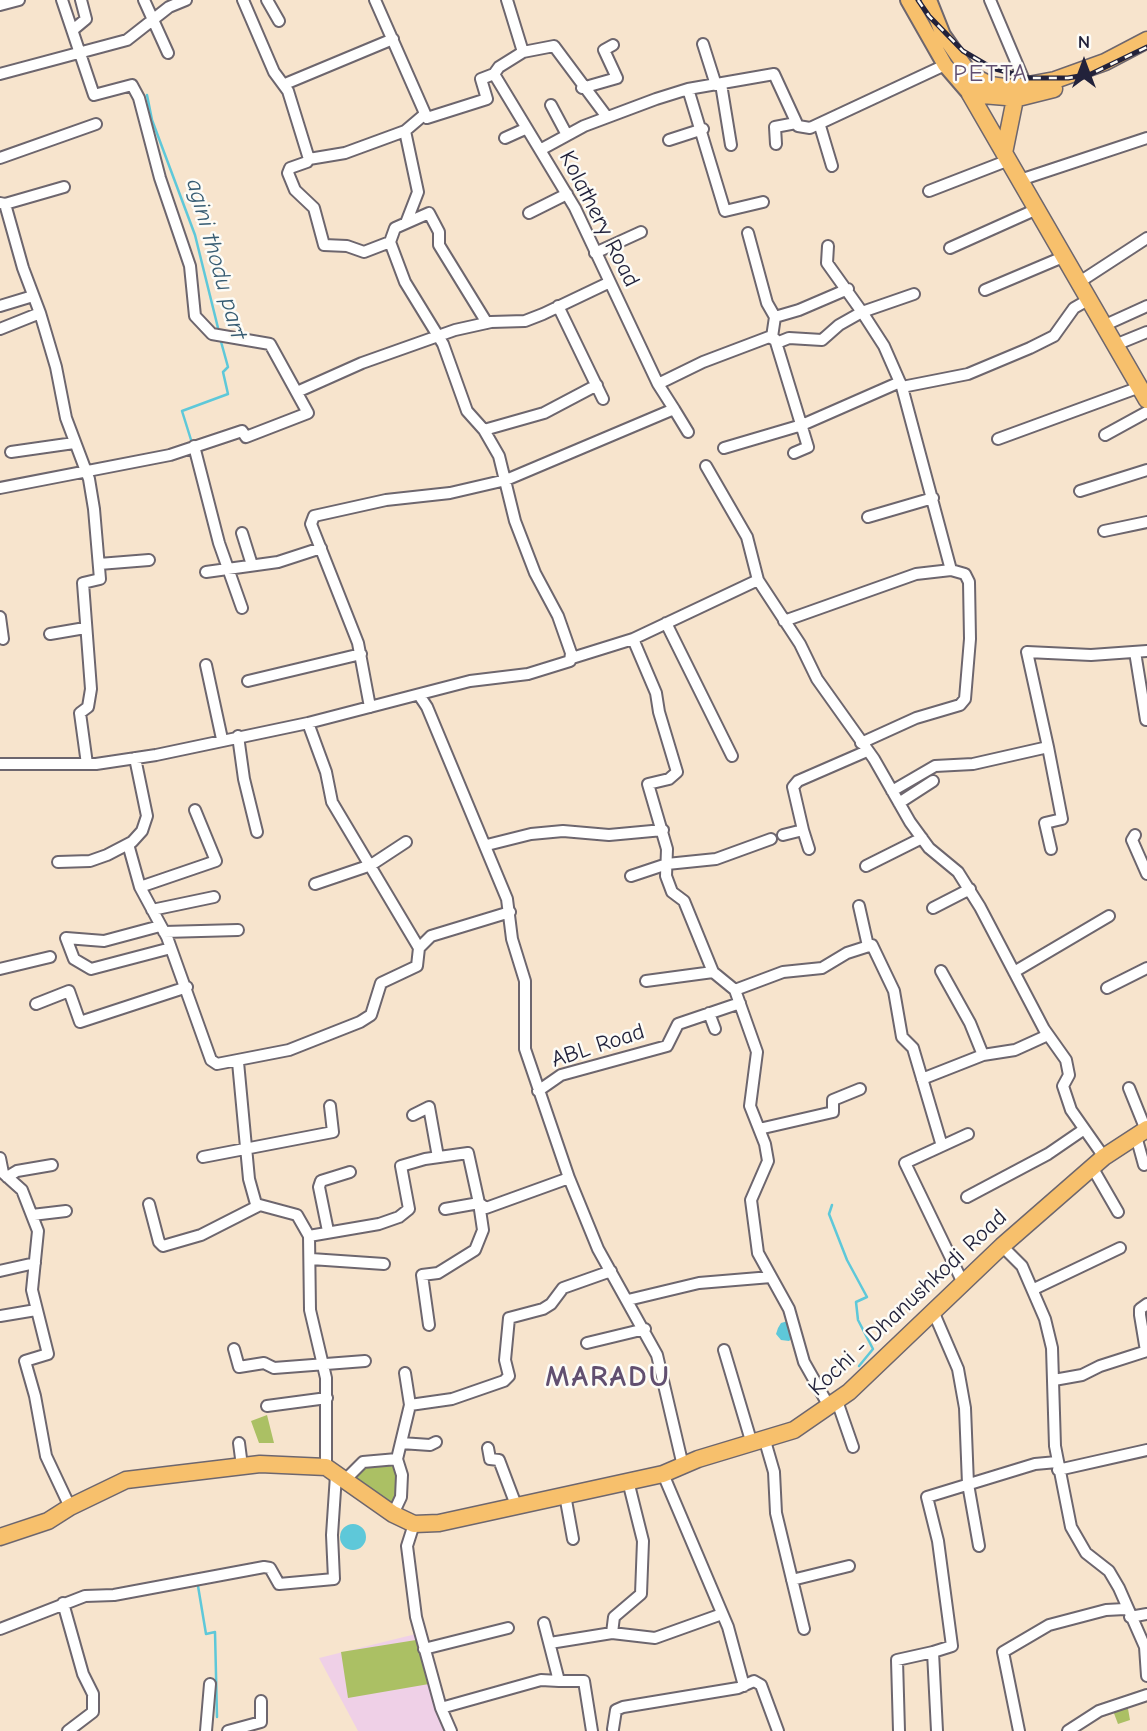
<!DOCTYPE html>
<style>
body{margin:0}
#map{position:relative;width:1147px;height:1731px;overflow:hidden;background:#f7e4cd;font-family:"Comic Neue",sans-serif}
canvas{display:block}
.north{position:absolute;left:1049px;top:28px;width:70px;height:70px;-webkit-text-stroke:5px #fdfcf7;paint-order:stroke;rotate:0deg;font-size:19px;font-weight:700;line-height:28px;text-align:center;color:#22223b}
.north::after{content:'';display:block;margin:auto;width:24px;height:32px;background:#22223b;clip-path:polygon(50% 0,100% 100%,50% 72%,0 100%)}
</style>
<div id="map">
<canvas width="1147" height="1731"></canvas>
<div class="north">N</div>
</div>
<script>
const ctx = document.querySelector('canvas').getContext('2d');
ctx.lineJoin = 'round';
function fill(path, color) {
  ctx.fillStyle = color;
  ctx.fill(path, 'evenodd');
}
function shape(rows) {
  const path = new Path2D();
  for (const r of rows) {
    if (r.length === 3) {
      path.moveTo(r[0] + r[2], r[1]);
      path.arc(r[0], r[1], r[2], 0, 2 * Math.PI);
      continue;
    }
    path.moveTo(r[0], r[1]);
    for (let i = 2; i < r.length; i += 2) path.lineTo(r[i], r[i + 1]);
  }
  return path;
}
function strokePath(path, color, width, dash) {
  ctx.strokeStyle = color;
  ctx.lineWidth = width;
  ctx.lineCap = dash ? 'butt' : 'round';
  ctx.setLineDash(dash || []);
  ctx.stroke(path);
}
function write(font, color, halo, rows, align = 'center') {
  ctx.font = font + ' "Comic Neue",sans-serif';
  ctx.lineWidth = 5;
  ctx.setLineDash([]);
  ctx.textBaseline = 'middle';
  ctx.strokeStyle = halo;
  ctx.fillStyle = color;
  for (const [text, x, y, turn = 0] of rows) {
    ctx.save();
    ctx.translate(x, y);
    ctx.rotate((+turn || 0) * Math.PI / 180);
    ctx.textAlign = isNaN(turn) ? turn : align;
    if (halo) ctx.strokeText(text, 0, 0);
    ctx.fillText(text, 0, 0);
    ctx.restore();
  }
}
fill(shape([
 [420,1633,445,1731,358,1731,319,1658]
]), '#efd0e7');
fill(shape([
 [267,1415,274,1443,259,1443,251,1421],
 [389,1460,399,1469,401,1487,393,1506,359,1485,353,1474,360,1467],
 [416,1640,429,1684,348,1698,341,1652],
 [1127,1703,1130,1720,1118,1724,1112,1708]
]), '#abc064');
fill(shape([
 [788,1321,794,1336,789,1341,781,1340,776,1334,778,1328,781,1323],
 [353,1537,13]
]), '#5ec8d9');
strokePath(shape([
 [147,95,152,120,195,235,219,332],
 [192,443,182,411,228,394,223,372,228,367,220,338],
 [832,1205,829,1214,847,1260,867,1297,856,1302,858,1320,873,1349,859,1366],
 [198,1586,206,1634,215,1632,217,1717]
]), '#5ec8d9', 2.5);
const minor = shape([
 [144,0,168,53],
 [243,0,274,72,288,91,309,159,307,162,290,168,288,173,295,190,314,208,324,245,347,246,364,252,390,242],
 [267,0,279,21],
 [375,0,427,118,487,99,481,79,494,74,499,67,523,52],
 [507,0,523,52,554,46,607,117],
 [990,0,1026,85],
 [0,5,19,0],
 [74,29,86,19,81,0],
 [703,44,716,85],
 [0,74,127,40,169,7,186,0],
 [494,74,540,150],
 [285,84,393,39],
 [721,84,731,145],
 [582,88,617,78,604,50,613,45],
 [688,89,725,211,763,202],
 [551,105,567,135],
 [820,126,832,166],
 [405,131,418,192,406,223],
 [505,138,525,129],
 [669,140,703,129],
 [776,144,775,127,796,123],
 [0,158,96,124],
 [309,159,345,153,405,131,425,114],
 [1020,180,1147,138],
 [929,191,1009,160],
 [0,203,5,204,23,268,40,313,56,367,66,418,89,479,94,509,100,579,83,583,91,689,88,707,80,713,87,764],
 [5,204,64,187],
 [529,213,567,194],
 [748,233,767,303,775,317],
 [828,246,827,263,862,312,839,325,822,340,789,338,779,342,769,337,703,362,658,384,575,208,540,150,584,126,656,99,688,89,774,74,798,126,810,128,945,65],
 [950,248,1037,209],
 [595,253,641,232],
 [1078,283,1147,238],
 [985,290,1063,257],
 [0,306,33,296],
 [558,306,603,399],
 [1103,326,1147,306],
 [0,329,40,313],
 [772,337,775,317,799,310,848,289],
 [775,339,808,447,794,453],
 [1115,345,1147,332],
 [902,387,884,346,862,312,914,294],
 [297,392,362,363,455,330,491,322,525,321,543,314,608,283],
 [674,409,688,432],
 [484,430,544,413,597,385],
 [1105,435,1147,412],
 [998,439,1140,387],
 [194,446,219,543,242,608],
 [724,448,802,425,900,382],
 [11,452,74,443],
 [706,466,747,537,758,580],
 [0,488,170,455,242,431,246,437,308,413,270,344,212,334,195,316,190,266,160,178,139,98,132,85,94,95,62,0],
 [1080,491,1147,470],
 [868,517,933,498],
 [1104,531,1147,522],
 [242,533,252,565],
 [99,564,149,560],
 [206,572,278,562,321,548],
 [0,617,3,639],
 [784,621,916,574,951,570,902,387,968,374,1030,348,1054,336,1074,308,1088,300],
 [666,623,732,756],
 [50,634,85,628],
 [633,639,656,693,659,712,677,772,669,779,648,784,667,849,666,876,672,892,684,901,713,972,735,990,757,1052,750,1106,765,1144,768,1161,751,1200,758,1253,789,1309,804,1362,830,1408],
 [1135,652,1146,720],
 [572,658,633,639,758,580,800,644,817,679,874,759,910,822,929,848,958,872,980,907,1044,1029,1066,1060,1069,1075,1063,1086,1071,1110,1104,1157],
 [206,665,222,739],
 [248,681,361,654],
 [370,707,358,643,311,524,314,516,386,500,450,493,506,480,674,409,658,384],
 [308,723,326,772,332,802,419,948],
 [238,736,244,779,257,832],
 [861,743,916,718,960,705,965,699,970,639,969,582,965,574,951,570],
 [1048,747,1062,819,1045,823,1051,849],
 [0,764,96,764,156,755,308,723,470,681,528,674,570,661,571,653,558,616,535,573,515,521,499,456,484,430,467,411,443,344,405,282,390,242,395,228,429,213,439,232,439,245,487,323],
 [892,791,935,766,973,764,1048,747,1027,652,1091,655,1147,651],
 [899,803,933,781],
 [803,830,809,849],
 [783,835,803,830,793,787,798,781,867,751],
 [1135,835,1132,840,1147,874],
 [128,844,140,887,167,937,211,1060,217,1064,289,1050,360,1022,371,1015,381,983,417,966,419,948,431,936,510,912],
 [487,845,531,834,563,831,609,835,663,830],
 [58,862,90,861,107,855,132,842,142,831,147,816,135,758],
 [866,866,922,838],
 [631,876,667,864,716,859,771,839],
 [315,884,371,865,406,842],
 [140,887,216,861,195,810],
 [859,906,868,946],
 [933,908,970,889],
 [152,910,214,897],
 [160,926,104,941,66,938,74,959,91,969,171,948],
 [164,932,238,930],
 [0,969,50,957],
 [941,971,970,1023,983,1055,1015,1050,1048,1035],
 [1014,972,1109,916],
 [646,981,713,972],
 [1107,988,1147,968],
 [735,990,783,972,822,968,847,953,872,945,894,991,902,1037,913,1048,942,1146],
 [36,1004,69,991,80,1022,187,987],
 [709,1013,715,1029],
 [238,1062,249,1179,256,1204,297,1215,309,1236],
 [922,1079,983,1055],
 [1129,1088,1146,1130],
 [538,1091,561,1075,667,1046,678,1024,740,1003],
 [413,1115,429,1107,438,1157],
 [759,1129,833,1112,833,1100,860,1089],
 [1136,1136,1144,1165],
 [203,1157,333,1132,330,1106],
 [0,1158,3,1173,22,1190,38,1231,32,1290,48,1354,25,1361,35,1396,46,1456,70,1507],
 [1092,1167,1118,1212],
 [7,1177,17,1171,52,1165],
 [569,1178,598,1249,657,1355,683,1466],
 [967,1197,1048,1154,1083,1130],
 [149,1204,159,1242,163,1246,201,1235,258,1206],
 [32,1215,66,1211],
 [328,1231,319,1187,321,1181,350,1172],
 [1002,1246,1022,1266,1045,1319,1052,1348,1055,1446,1071,1527,1086,1553,1109,1571,1119,1588,1145,1647,1147,1676],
 [311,1259,384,1264],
 [0,1271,35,1263],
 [963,1283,905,1163,968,1134],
 [1034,1289,1120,1248],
 [628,1300,699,1283,771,1277],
 [933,1311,958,1369,965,1408,968,1484,979,1546],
 [0,1316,36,1310],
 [429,1325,422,1275,438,1273,475,1250,483,1230,479,1203,445,1209],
 [587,1343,645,1329],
 [234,1349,239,1367,264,1363,274,1368,365,1361],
 [724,1350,752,1444],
 [1146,1351,1140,1315,1140,1309,1147,1304],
 [405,1373,410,1405],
 [1054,1380,1082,1375,1100,1366,1147,1351],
 [837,1401,853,1447],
 [267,1406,327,1398],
 [765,1441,774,1472,776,1513,804,1629],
 [239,1443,242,1466],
 [401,1443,430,1445,436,1442],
 [488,1448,490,1459,499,1460,516,1505],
 [326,1467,326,1378,310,1310,309,1236,379,1224,399,1217,409,1209,401,1166,425,1159,468,1153,479,1203,486,1208,569,1178,525,1049,525,981,512,939,507,899,427,707,419,695],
 [1058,1470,1147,1450],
 [663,1474,728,1627,744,1686],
 [344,1481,363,1462,397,1459],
 [565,1495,573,1539],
 [393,1514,401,1497,402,1475,397,1459,410,1405,452,1399,504,1381,509,1376,505,1360,509,1318,543,1309,551,1304,563,1288,611,1271],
 [414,1524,407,1546,416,1617,441,1708,451,1731],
 [792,1580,849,1566],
 [63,1603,83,1674,93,1694,93,1712,68,1731],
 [1130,1617,1147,1614],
 [544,1623,559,1681,584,1681,592,1731],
 [0,1629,85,1596,114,1595,264,1567,270,1568,279,1584,334,1579,332,1535,336,1475],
 [612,1633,614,1617,641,1594,643,1541,628,1481],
 [550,1643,612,1633,655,1638,722,1614],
 [424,1649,508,1628],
 [933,1652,952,1646,938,1541,927,1497,1035,1464,1057,1462],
 [441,1708,541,1680,559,1681],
 [613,1729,616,1710,623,1707,738,1688,754,1681,761,1685,778,1731],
 [206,1731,210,1684],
 [228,1731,261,1722,261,1701],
 [899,1731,897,1660,933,1652,937,1731],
 [1019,1731,1003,1652,1049,1625,1106,1610,1125,1609],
 [1068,1731,1099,1711,1147,1695]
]);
const major = shape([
 [908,0,945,65,970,94],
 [929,0,943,35,971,75]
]);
const highway = shape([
 [1147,40,1105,62,1055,80,1012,88,990,85,971,75,970,94,1147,400],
 [970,94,1018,98,1054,89],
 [1004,153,1017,89],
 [0,1537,48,1521,70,1507,126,1480,260,1464,326,1467,393,1514,414,1524,439,1523,663,1474,698,1459,794,1430,849,1392,1002,1246,1104,1157,1147,1129]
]);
strokePath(minor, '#6d666e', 14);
strokePath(major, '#6d666e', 18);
strokePath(highway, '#6d666e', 19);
strokePath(minor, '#fff', 10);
strokePath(major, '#f7c06c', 14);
strokePath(highway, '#f7c06c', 16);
const rail = shape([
 [918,0,929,16,963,51,992,68,1029,78,1068,78,1091,74,1147,47]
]);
strokePath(rail, '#22223b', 5);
strokePath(rail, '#fdfcf7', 2.5, [8]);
write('23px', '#22223b', '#fdfcf7', [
 ["Kolathery Road",599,219,63],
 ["ABL Road",598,1046,-18],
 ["Kochi - Dhanushkodi Road",908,1303,-43]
]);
ctx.letterSpacing = '2px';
write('24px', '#614f70', '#fdfcf7', [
 ["PETTA",991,74]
]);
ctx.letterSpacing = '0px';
write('italic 24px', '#375c72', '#fdfcf7', [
 ["agini thodu part",216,259,74]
]);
ctx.letterSpacing = '2px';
write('bold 30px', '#614f70', '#fdfcf7', [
 ["MARADU",608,1378]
]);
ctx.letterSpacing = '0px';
</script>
